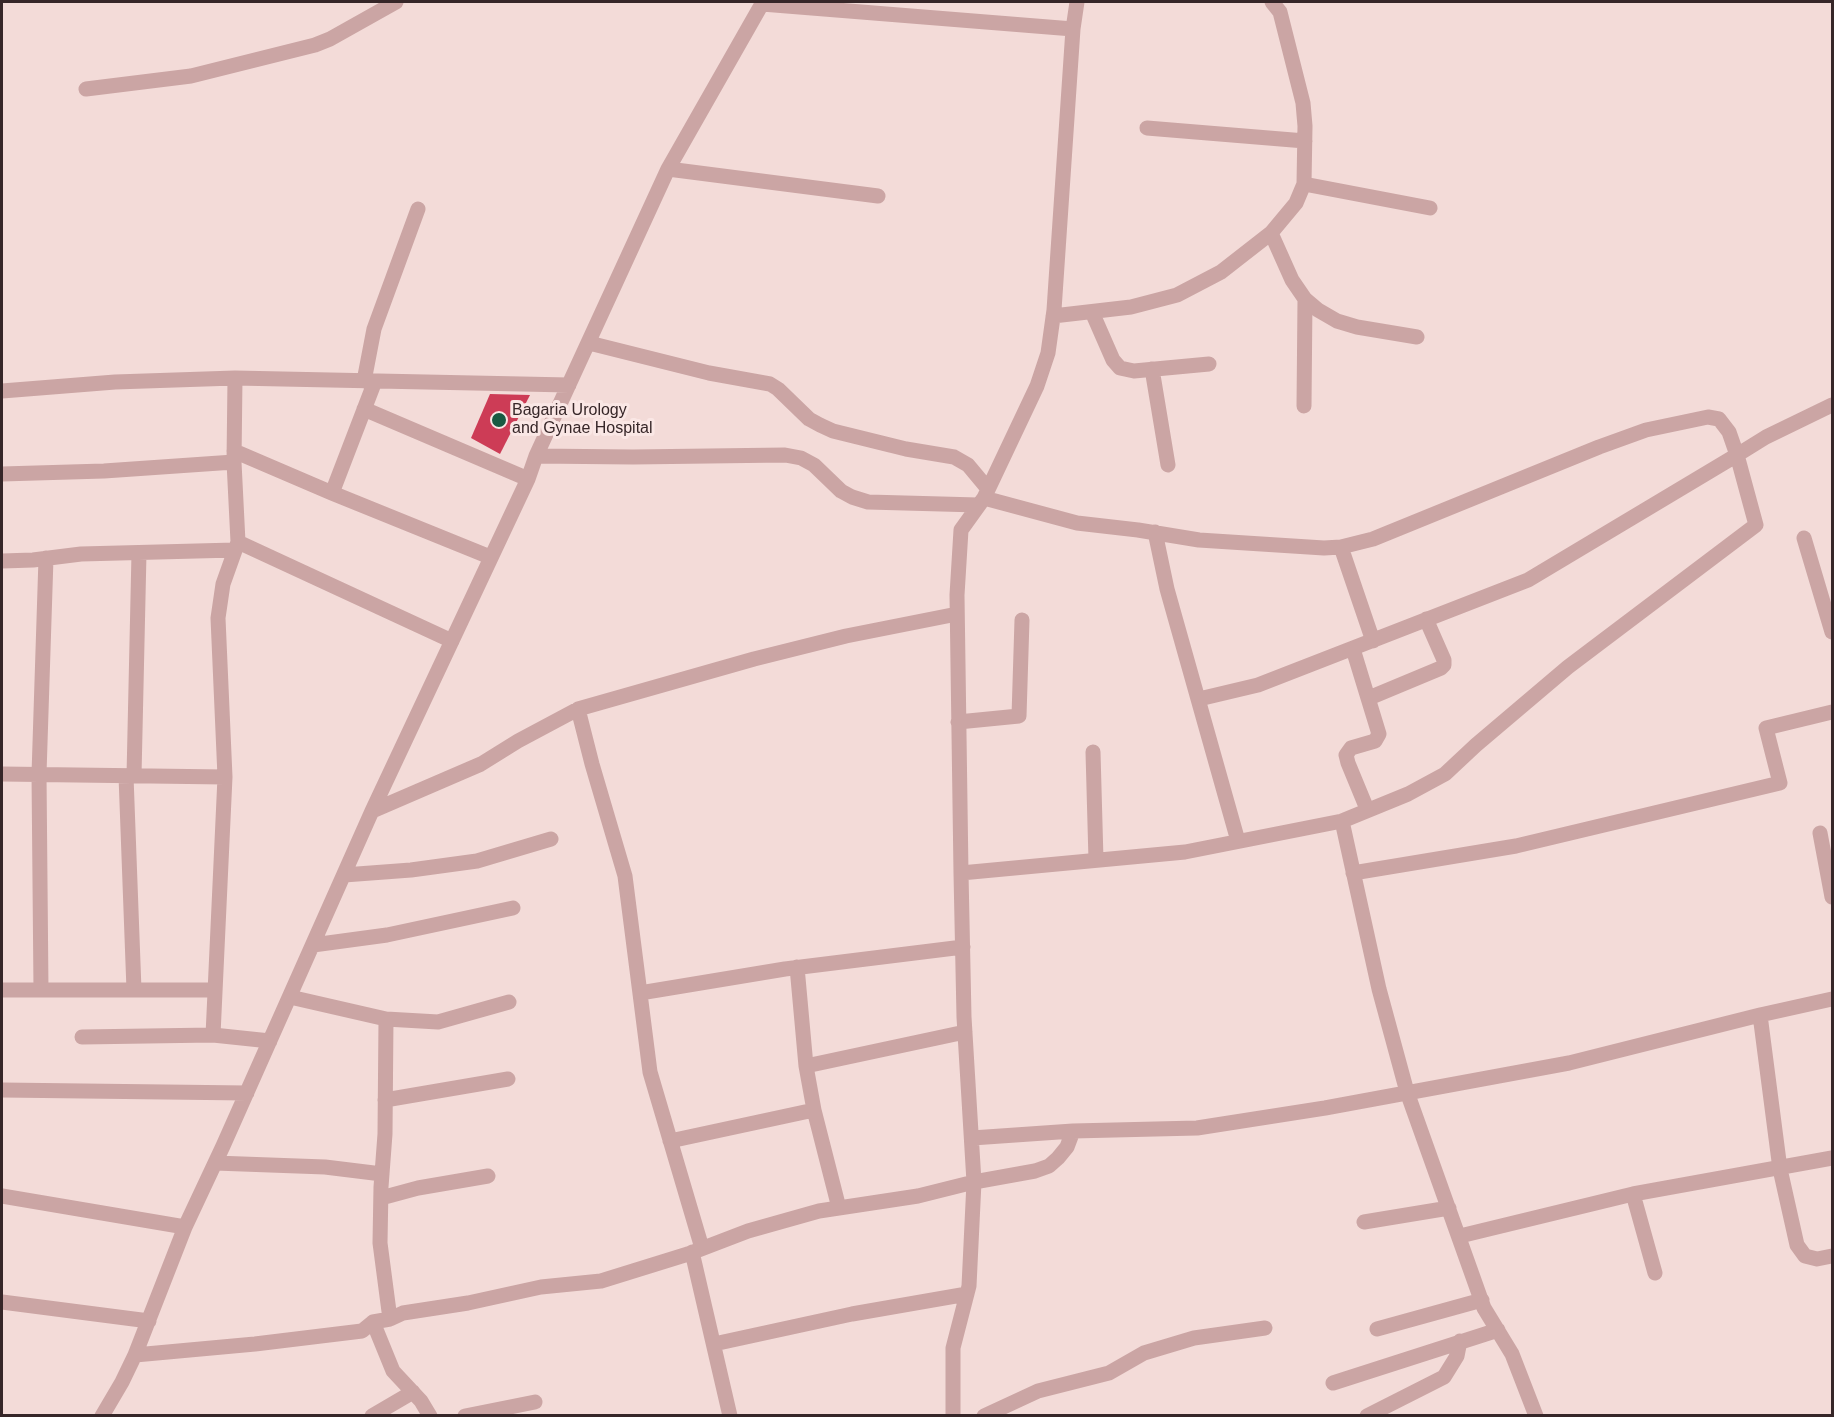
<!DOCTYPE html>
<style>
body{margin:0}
#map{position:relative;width:1834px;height:1417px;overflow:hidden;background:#f3dbd8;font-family:Helvetica,sans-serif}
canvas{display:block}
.frame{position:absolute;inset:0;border:3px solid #362628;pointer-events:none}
</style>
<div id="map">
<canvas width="1834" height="1417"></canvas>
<div class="frame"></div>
</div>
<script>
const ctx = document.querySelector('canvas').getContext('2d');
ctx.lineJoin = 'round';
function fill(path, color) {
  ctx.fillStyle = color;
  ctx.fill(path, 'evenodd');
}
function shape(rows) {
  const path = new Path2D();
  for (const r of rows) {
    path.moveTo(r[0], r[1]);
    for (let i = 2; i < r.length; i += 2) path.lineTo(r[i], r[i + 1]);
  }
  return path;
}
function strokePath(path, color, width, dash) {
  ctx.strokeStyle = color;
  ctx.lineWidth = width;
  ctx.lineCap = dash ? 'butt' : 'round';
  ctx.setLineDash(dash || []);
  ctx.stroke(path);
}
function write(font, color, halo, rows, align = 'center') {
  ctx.font = font + ' Helvetica,sans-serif';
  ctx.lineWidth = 6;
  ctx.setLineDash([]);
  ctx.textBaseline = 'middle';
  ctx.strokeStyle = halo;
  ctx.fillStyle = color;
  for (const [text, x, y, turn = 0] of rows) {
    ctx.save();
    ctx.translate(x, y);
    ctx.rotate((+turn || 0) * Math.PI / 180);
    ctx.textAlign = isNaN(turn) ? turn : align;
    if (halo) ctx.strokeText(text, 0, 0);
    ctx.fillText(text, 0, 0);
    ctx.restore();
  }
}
fill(shape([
 [490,394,530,395,500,454,471,438]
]), '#cd3c56');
strokePath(shape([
 [762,4,1073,29],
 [86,89,191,76,315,45,330,39,396,2],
 [1147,128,1305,141],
 [668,169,878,196],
 [1304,184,1430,208],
 [1271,233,1292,280,1305,299,1318,310,1337,321,1357,327,1417,337],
 [1092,312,1113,360,1120,368,1134,371,1209,364],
 [1053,316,1131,307,1177,295,1221,272,1271,233,1296,203,1304,184,1305,126,1303,103,1280,12,1272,2],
 [589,343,709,373,770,384,778,389,809,419,820,425,833,431,906,449,954,457,968,465,988,489],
 [1152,369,1168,465],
 [364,381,374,329,418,209],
 [2,391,115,382,235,378,569,385],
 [1304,406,1305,299],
 [364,409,528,479],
 [234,451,332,493,490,557],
 [536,456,633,457,785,455,801,458,814,465,841,491,852,497,868,502,978,505],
 [2,474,104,471,234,462],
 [332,493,375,381],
 [984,498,1077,523,1138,530,1199,540,1324,548,1341,547,1373,539,1599,447,1646,430,1708,417,1719,419,1729,432,1737,455,1528,580,1258,685,1199,699],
 [1155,532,1167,589,1238,841],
 [1804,538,1832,632],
 [238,542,452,641],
 [1341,547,1373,641],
 [2,561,33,560,81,554,235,550],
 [1353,649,1379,734,1375,741,1351,748,1346,755,1348,763,1367,809],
 [1369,698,1441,668,1444,665,1444,660,1426,619],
 [578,709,592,764,625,876,650,1072,702,1248],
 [958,722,1019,716,1022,620],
 [1093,752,1096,860],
 [2,774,225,777],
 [126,776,134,990],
 [134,776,139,553],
 [372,811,481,764,518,741,578,709,754,659,846,636,957,614],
 [1342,821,1379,989,1407,1092,1484,1308,1512,1354,1536,1416],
 [1820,833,1832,897],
 [961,873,1185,852,1342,821,1408,794,1445,774,1476,745,1568,667,1756,525,1737,455,1766,437,1832,405],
 [1353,873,1516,846,1780,783,1766,728,1832,712],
 [344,875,411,870,477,861,551,839],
 [313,945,387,935,513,908],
 [797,967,806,1066,814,1110],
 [2,990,215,990],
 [41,990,39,774,46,558],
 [640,993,785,969,963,947],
 [290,997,386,1019,438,1022,509,1002],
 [1760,1015,1780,1169,1797,1245,1805,1256,1817,1259,1832,1256],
 [386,1019,385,1134,381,1187,380,1243,390,1319],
 [213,1035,225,777,218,618,223,584,238,542,234,462,235,378],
 [82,1037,213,1035,270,1041],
 [806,1066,965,1032],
 [2,1090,247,1093],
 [385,1100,508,1079],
 [972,1138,1073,1131,1197,1128,1325,1108,1569,1063,1760,1015,1832,999],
 [670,1141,814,1110,839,1208],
 [215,1163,325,1167,382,1174],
 [1633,1194,1655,1273],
 [2,1196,185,1227],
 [381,1198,418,1188,488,1176],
 [1364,1222,1449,1208],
 [1460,1236,1633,1194,1832,1158],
 [692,1252,730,1416],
 [2,1302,149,1321],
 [373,1322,393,1371,421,1401,430,1416],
 [1377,1329,1482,1300],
 [714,1344,852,1314,967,1294],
 [135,1355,255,1344,362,1331,373,1322,390,1319,403,1313,468,1303,541,1287,601,1281,688,1254,748,1231,819,1211,918,1196,974,1182,1035,1171,1049,1166,1058,1158,1067,1147,1073,1131],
 [1333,1383,1498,1330],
 [102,1416,122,1382,135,1355,185,1227,223,1146,372,811,528,479,536,456,668,169,763,2],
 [372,1416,413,1392],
 [465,1416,535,1402],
 [953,1416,953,1348,969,1286,974,1182,964,1017,961,873,957,595,961,530,984,498,1037,386,1048,353,1054,310,1073,29,1077,2],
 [984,1416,1038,1391,1109,1373,1144,1353,1194,1338,1265,1328],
 [1367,1416,1444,1377,1457,1356,1460,1341]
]), '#cba5a4', 15);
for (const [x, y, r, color] of [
 [499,420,8,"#195a42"]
]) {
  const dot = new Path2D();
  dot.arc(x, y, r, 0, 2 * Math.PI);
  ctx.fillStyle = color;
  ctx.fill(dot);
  strokePath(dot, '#fae7e5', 2);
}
write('16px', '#362628', '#fae7e5', [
 ["Bagaria Urology",512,411],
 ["and Gynae Hospital",512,429]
], 'left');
</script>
